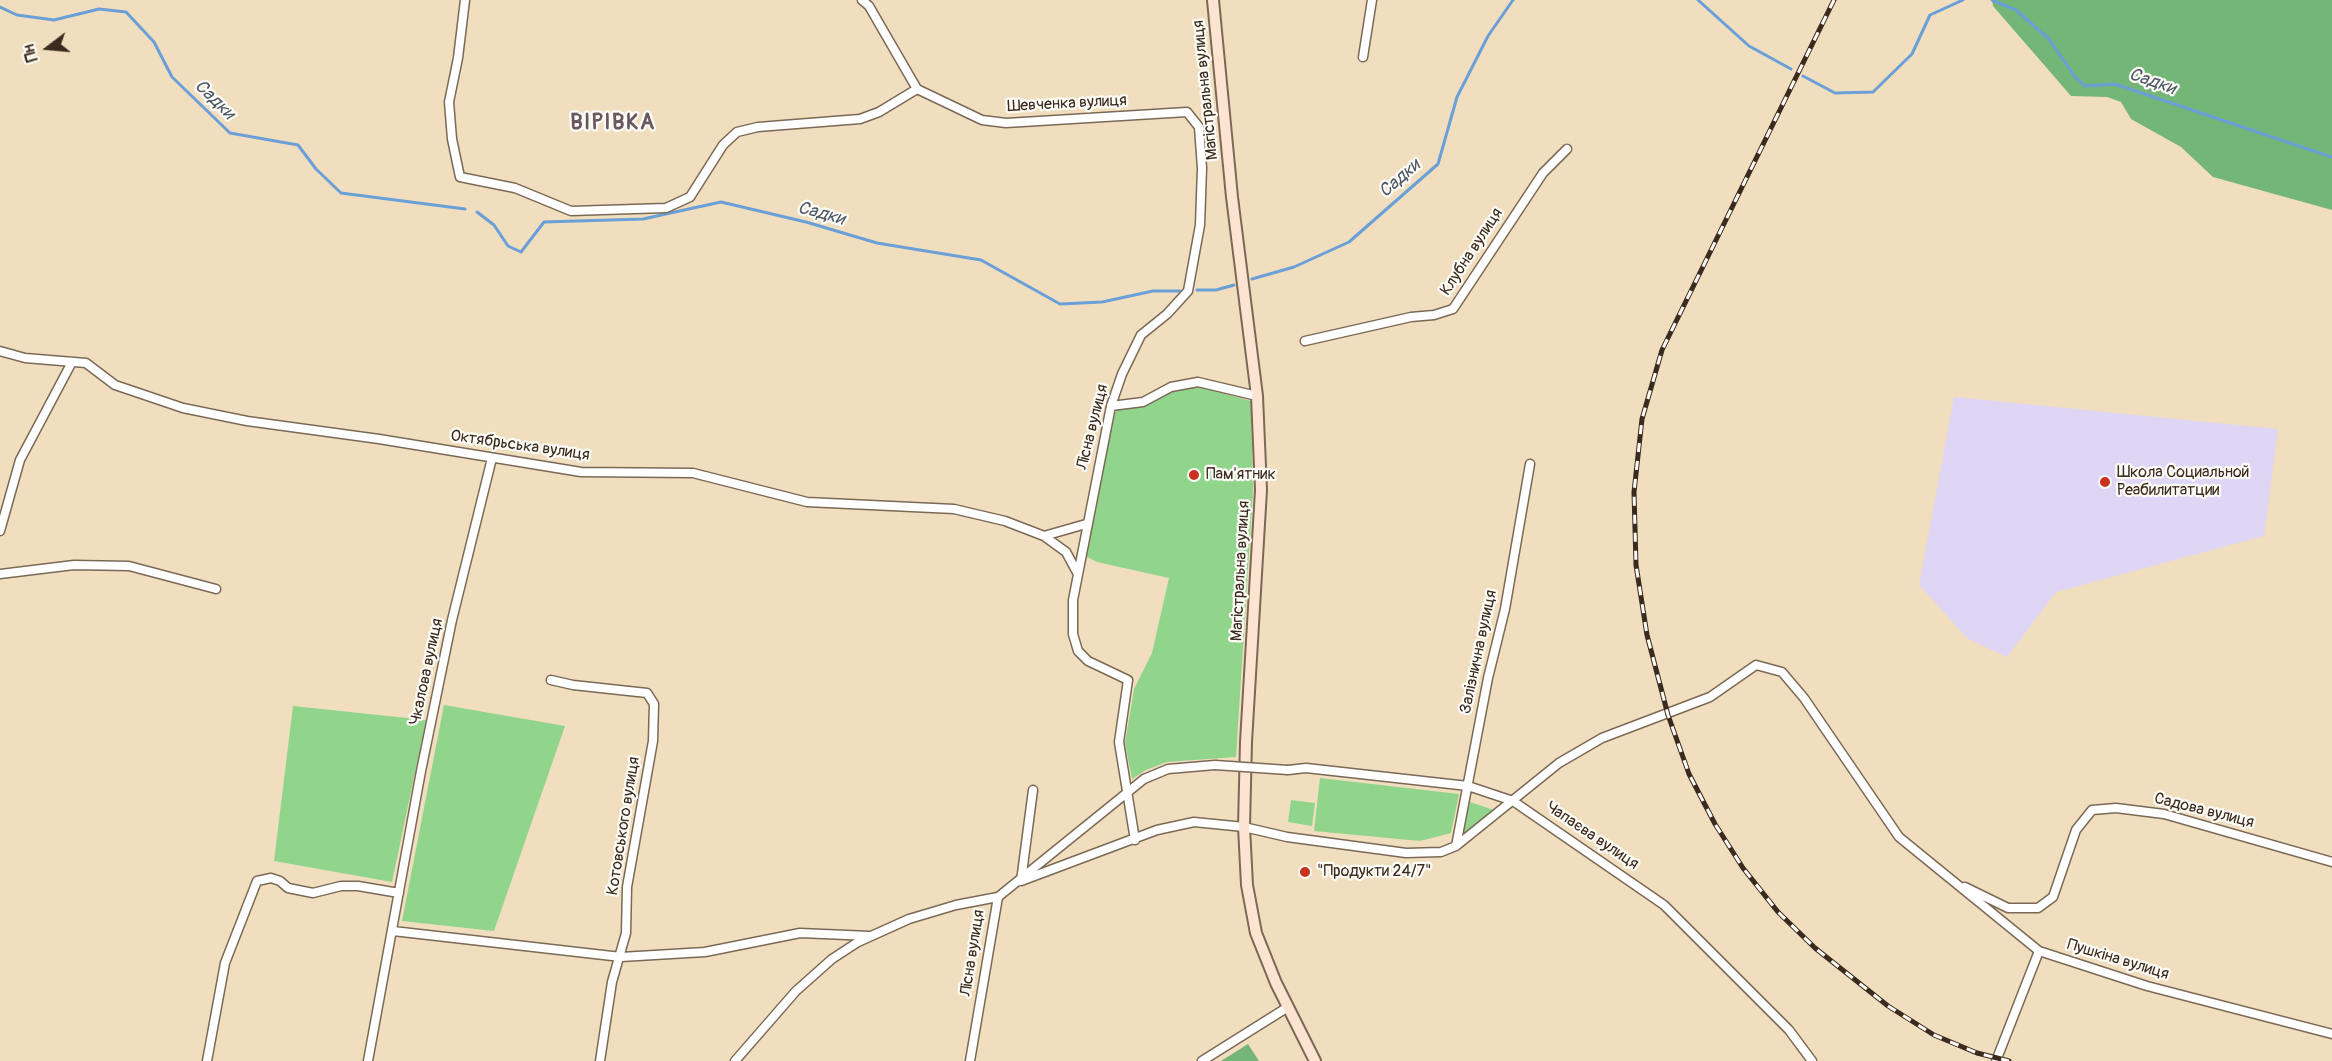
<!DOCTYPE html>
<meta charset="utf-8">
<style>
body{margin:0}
#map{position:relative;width:2332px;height:1061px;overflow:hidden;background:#f1debf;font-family:Pangolin,sans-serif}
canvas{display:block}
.north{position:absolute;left:18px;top:18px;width:60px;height:60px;-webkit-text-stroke:4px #fdfcf7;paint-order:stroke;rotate:254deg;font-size:16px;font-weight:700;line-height:24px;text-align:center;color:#3b2a1e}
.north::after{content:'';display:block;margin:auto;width:21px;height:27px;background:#3b2a1e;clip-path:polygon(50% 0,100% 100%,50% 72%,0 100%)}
</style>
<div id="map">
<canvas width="2332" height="1061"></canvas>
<div class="north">Пн</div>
</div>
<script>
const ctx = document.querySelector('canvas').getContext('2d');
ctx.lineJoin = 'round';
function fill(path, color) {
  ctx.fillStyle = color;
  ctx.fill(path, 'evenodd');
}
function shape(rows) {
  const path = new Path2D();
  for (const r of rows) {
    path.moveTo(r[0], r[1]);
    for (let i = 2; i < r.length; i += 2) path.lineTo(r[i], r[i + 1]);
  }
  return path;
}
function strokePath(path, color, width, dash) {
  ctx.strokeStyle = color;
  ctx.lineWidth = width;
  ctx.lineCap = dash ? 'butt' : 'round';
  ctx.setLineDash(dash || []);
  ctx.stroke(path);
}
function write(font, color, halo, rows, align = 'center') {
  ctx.font = font + ' Pangolin,sans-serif';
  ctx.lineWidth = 4.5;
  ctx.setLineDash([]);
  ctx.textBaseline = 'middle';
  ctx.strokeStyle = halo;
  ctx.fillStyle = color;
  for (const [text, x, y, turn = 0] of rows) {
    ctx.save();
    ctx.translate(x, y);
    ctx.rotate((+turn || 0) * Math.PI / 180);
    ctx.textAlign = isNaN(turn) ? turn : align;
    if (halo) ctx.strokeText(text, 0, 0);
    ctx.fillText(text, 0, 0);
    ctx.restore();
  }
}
fill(shape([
 [1954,397,2278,429,2264,536,2056,592,2007,657,1968,639,1919,585]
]), '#dfd5f5');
fill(shape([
 [1196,386,1251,401,1253,491,1236,757,1167,762,1146,770,1132,779,1125,743,1134,689,1152,653,1169,578,1097,562,1085,556,1114,414,1118,408,1144,407,1172,392],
 [444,705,565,726,494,931,402,921],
 [293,706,426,720,392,882,274,861],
 [1320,778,1459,794,1451,833,1420,841,1314,831],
 [1291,800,1315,803,1312,826,1288,822],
 [1470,802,1497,811,1462,836]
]), '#91d58d');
fill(shape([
 [1992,0,2332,0,2332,210,2213,177,2181,147,2131,119,2121,102,2107,97,2071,96,1993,6],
 [1248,1044,1259,1061,1221,1061]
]), '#74b678');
strokePath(shape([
 [1698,0,1749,46,1791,69],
 [1992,0,2016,10,2049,39,2075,77,2085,86,2115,84,2332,157],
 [0,7,17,15,54,20,99,9,126,12,154,42,172,77,230,133,298,145,316,169,341,193,465,209],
 [1803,76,1835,93,1873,92,1912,54,1930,15,1963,0],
 [477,212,494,225,508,246,521,252,544,222,643,219,721,202,806,222,877,243,981,260,1060,304,1102,302,1153,291,1180,291],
 [1252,279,1294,267,1349,242,1438,164,1457,97,1488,36,1513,0],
 [1197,290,1216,290,1234,285]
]), '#6aa0d7', 3);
const street = shape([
 [465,0,458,58,449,102,452,139,460,177,515,188,571,211,666,208,690,197,723,145,737,132,758,127,860,119,879,112,917,89],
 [862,0,869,6,917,89,982,120,1006,123,1187,112,1199,127,1202,168,1200,225,1188,291,1167,314,1141,335,1122,374,1111,406,1073,600,1073,634,1078,651,1088,661,1128,680,1119,742,1135,840],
 [1363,57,1372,0],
 [1305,341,1411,317,1434,315,1453,309,1543,173,1567,149],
 [0,351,25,358,86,363,115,385,183,408,247,421,379,439,581,472,693,473,807,502,954,509,1005,521,1044,536],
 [1111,406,1143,402,1171,387,1198,382,1257,396],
 [0,531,20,460,72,362],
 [0,574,74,565,129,566,216,589],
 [1078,574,1066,552,1044,536,1086,524],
 [551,680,573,685,647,693,654,704,653,741,627,887,626,933,612,982,600,1061],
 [1288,770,1306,768,1468,786,1513,801,1664,905,1789,1030,1812,1061],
 [1456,846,1488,678,1505,609,1530,464],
 [1021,881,1157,830,1194,822,1244,827,1287,837,1406,853,1441,852,1456,846,1559,763,1602,738,1710,697,1756,665,1782,672,1804,698,1899,837,2039,951,2147,986,2332,1034],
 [1021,881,1033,790],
 [1965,887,2008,908,2038,908,2053,897,2076,830,2092,810,2116,808,2164,814,2332,862],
 [393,931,621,957,705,952,800,933,870,936],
 [207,1061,225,963,257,881,271,878,280,881,288,888,313,893,341,886,358,886,399,893],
 [368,1061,421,771,452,620,492,458],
 [735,1061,796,991,832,959,858,942,909,919,956,905,998,897],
 [970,1061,998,897,1144,779,1168,769,1215,765],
 [1202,1061,1288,1007],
 [1996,1061,2039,951]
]);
const secondary = shape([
 [1213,0,1232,197,1257,396,1261,490,1246,742,1244,827,1247,885,1256,933,1276,983,1315,1061]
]);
strokePath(street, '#7b6956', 11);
strokePath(secondary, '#7b6956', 14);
strokePath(street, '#fff', 8);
strokePath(secondary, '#fde4d1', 10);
const rail = shape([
 [1834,0,1662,350,1642,419,1634,492,1636,565,1647,635,1668,715,1689,774,1715,824,1743,868,1778,912,1815,948,1888,1006,1934,1035,1977,1053,2009,1061]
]);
strokePath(rail, '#3b2a1e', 5);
strokePath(rail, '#fdfcf7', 3, [9]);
const streetBridge = shape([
 [1215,765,1288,770]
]);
strokePath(streetBridge, '#7b6956', 11, []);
strokePath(streetBridge, '#fff', 8);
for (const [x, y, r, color] of [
 [1194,475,6,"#c8321e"],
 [2105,482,6,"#c8321e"],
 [1305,872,6,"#c8321e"]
]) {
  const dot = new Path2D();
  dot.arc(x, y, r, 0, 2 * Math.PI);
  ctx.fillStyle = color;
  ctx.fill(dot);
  strokePath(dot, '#fdfcf7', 2);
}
write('16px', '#3b2a1e', '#fdfcf7', [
 ["Магістральна вулиця",1206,90,-96],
 ["Шевченка вулиця",1067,104,-3],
 ["Клубна вулиця",1472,252,-57],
 ["Лісна вулиця",1093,427,-76],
 ["Октябрьська вулиця",520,446,8],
 ["Магістральна вулиця",1241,571,-87],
 ["Залізнична вулиця",1479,652,-78],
 ["Чкалова вулиця",427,672,-78],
 ["Садова вулиця",2204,811,14],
 ["Котовського вулиця",624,826,-81],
 ["Чапаєва вулиця",1592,836,34],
 ["Лісна вулиця",973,953,-81],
 ["Пушкіна вулиця",2118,960,17]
]);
write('16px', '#3b2a1e', '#fdfcf7', [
 ["Школа Социальной",2117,473],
 ["Реабилитатции",2117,491],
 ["Пам'ятник",1206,475],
 ["\"Продукти 24/7\"",1317,872]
], 'left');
write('italic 18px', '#4e5968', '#fdfcf7', [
 ["Садки",2152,82,19],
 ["Садки",214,100,44],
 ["Садки",1400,179,-41],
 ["Садки",821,214,15]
]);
ctx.letterSpacing = '1.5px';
write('bold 22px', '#6a5860', '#fdfcf7', [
 ["ВІРІВКА",613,123]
]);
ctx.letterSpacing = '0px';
</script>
